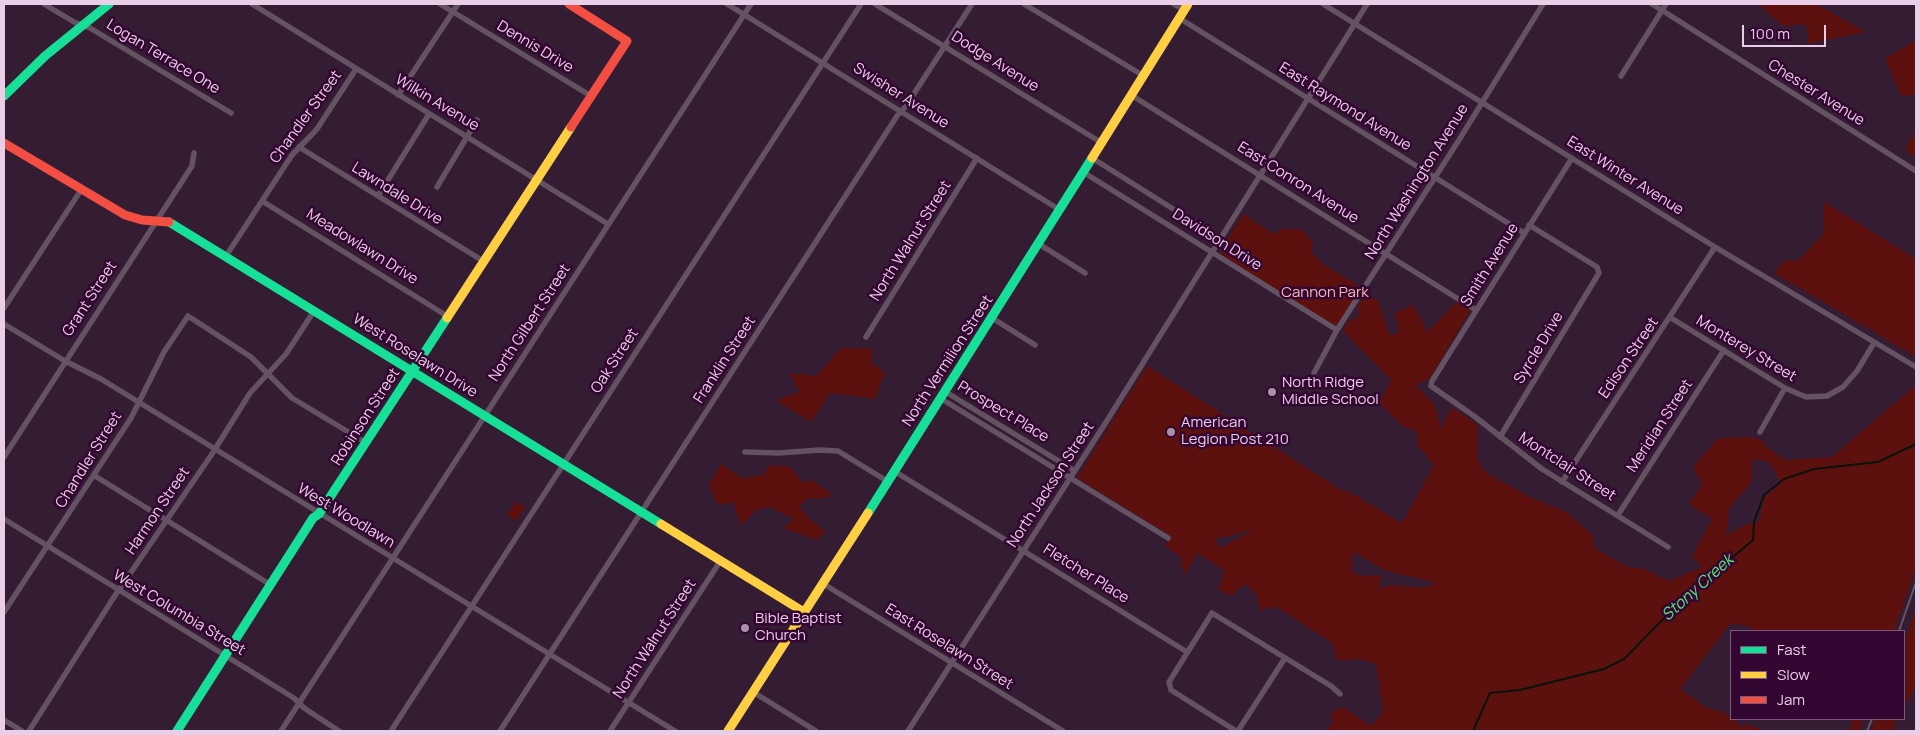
<!DOCTYPE html>
<style>
body{margin:0}
#map{position:relative;width:1920px;height:735px;overflow:hidden;background:#341c33;font-family:Manrope,sans-serif}
canvas{display:block}
.frame{position:absolute;inset:0;border:5px solid #eacee7;pointer-events:none}
.legend{position:absolute;left:1730px;top:630px;width:175px;height:90px;box-sizing:border-box;background:#330732;border:1px solid #7c577a;margin:0;padding:6px 9px;list-style:none;font-size:15px;color:#eacee7}
.legend li{display:flex;align-items:center;gap:10px;height:25px}
.legend b{width:25px;border:1px solid #7c577a}
.scale{position:absolute;left:1742px;top:25px;width:84px;height:22px;box-sizing:border-box;border:2px solid #eacee7;border-top:0;padding-left:6px;font-size:15px;line-height:18px;white-space:nowrap;color:#eacee7;-webkit-text-stroke:4px #330732;paint-order:stroke}
</style>
<div id="map">
<canvas width="1920" height="735"></canvas>
<div class="frame"></div>
<ul class="legend">
<li><b style="height:6px;background:#16e098"></b>Fast</li>
<li><b style="height:6px;background:#ffcf43"></b>Slow</li>
<li><b style="height:6px;background:#f24e42"></b>Jam</li>
</ul>
<div class="scale">100 m</div>
</div>
<script>
const ctx = document.querySelector('canvas').getContext('2d');
ctx.lineJoin = 'round';
function fill(path, color) {
  ctx.fillStyle = color;
  ctx.fill(path, 'evenodd');
}
function shape(rows) {
  const path = new Path2D();
  for (const r of rows) {
    path.moveTo(r[0], r[1]);
    for (let i = 2; i < r.length; i += 2) path.lineTo(r[i], r[i + 1]);
  }
  return path;
}
function strokePath(path, color, width, dash) {
  ctx.strokeStyle = color;
  ctx.lineWidth = width;
  ctx.lineCap = dash ? 'butt' : 'round';
  ctx.setLineDash(dash || []);
  ctx.stroke(path);
}
function write(font, color, halo, rows, align = 'center') {
  ctx.font = font + ' Manrope,sans-serif';
  ctx.lineWidth = 5;
  ctx.setLineDash([]);
  ctx.textBaseline = 'middle';
  ctx.strokeStyle = halo;
  ctx.fillStyle = color;
  for (const [text, x, y, turn = 0] of rows) {
    ctx.save();
    ctx.translate(x, y);
    ctx.rotate((+turn || 0) * Math.PI / 180);
    ctx.textAlign = isNaN(turn) ? turn : align;
    if (halo) ctx.strokeText(text, 0, 0);
    ctx.fillText(text, 0, 0);
    ctx.restore();
  }
}
fill(shape([
 [1758,4,1816,4,1866,32,1808,44,1806,24,1783,26],
 [1916,40,1916,95,1901,96,1885,59],
 [1916,130,1916,157,1905,149],
 [1823,201,1916,259,1916,357,1774,273,1785,260,1798,261,1824,233],
 [1243,214,1274,234,1281,229,1301,229,1313,242,1311,252,1323,264,1362,288,1339,323,1333,325,1222,255,1220,251],
 [1366,293,1378,301,1390,336,1399,332,1395,313,1413,305,1428,332,1456,302,1470,311,1430,378,1415,386,1434,403,1441,429,1451,408,1461,413,1478,425,1477,459,1485,472,1530,497,1566,512,1592,534,1595,548,1627,567,1645,569,1669,581,1702,567,1692,556,1712,519,1689,504,1702,484,1693,467,1718,438,1751,437,1763,440,1765,446,1785,460,1832,457,1916,385,1916,568,1894,631,1755,631,1748,626,1730,624,1680,689,1707,708,1724,712,1744,728,1746,723,1763,731,1327,731,1333,721,1330,713,1343,707,1371,726,1383,712,1376,664,1358,659,1337,661,1332,643,1275,606,1260,611,1256,593,1244,584,1231,596,1218,589,1225,571,1197,553,1184,576,1180,556,1165,546,1171,536,1077,478,1147,366,1343,491,1348,491,1402,523,1434,465,1418,446,1416,431,1403,426,1379,403,1391,380,1343,331,1349,319,1354,321,1362,310,1356,309],
 [1752,459,1769,462,1781,483,1764,498,1759,521,1745,525,1726,535,1729,509,1751,483],
 [1253,530,1220,548,1215,539],
 [1353,552,1386,571,1437,583,1423,588,1394,585,1378,588,1382,575,1362,576,1352,571],
 [841,348,873,349,871,363,885,372,875,399,830,393,811,422,775,400,800,392,789,373,816,376],
 [721,464,742,478,763,475,770,465,790,467,803,482,813,481,831,493,828,498,809,498,799,506,809,519,826,531,817,540,783,528,794,519,770,507,756,510,741,526,733,502,718,505,709,485],
 [516,501,525,507,516,521,507,515],
 [1916,609,1916,685,1910,698,1904,704,1904,642],
 [1853,719,1863,719,1859,731,1849,731],
 [1875,719,1895,719,1894,731,1871,731]
]), '#5d110f');
strokePath(shape([
 [1473,731,1490,693,1520,690,1604,669,1624,659,1679,603,1753,540,1754,522,1764,495,1784,479,1814,469,1878,462,1916,444]
]), '#09130b', 2);
strokePath(shape([
 [44,4,74,22,90,28,231,113],
 [252,4,608,224],
 [440,4,591,96],
 [727,4,1060,210],
 [875,4,1102,143],
 [1024,4,1144,76],
 [1174,4,1185,10],
 [1323,4,1715,247,1916,367],
 [1652,4,1916,171],
 [1179,18,1524,233],
 [1621,76,1666,4],
 [398,95,458,4],
 [1131,95,1476,310],
 [299,147,483,261],
 [1092,158,1221,239],
 [1572,158,1432,381,1431,386,1474,416,1542,469,1668,547],
 [1083,172,1337,330],
 [437,187,477,120],
 [378,196,429,114],
 [262,201,447,316],
 [1039,244,1085,273],
 [226,256,292,155,317,129,356,69],
 [4,308,81,190],
 [992,318,1035,345],
 [1671,318,1785,388,1806,397,1827,396,1843,387,1857,371,1874,343],
 [4,324,65,361,101,379,675,731],
 [866,337,977,158],
 [1314,373,1337,330,1459,140,1543,4],
 [944,391,1075,471],
 [940,398,1168,538],
 [1760,432,1785,388],
 [1500,437,1599,273,1597,267,1529,225],
 [745,452,779,453,819,450,838,451,887,481],
 [4,457,192,166,194,153],
 [894,471,1187,652],
 [95,476,271,585],
 [1562,482,1715,247],
 [1618,515,1724,350],
 [4,519,294,698,304,708,339,731],
 [822,583,1063,731],
 [4,612,131,418,164,352,188,316,251,357,292,398,365,442],
 [753,692,816,731],
 [4,720,22,731],
 [29,731,114,597,212,454,250,393,286,354,314,311],
 [281,731,751,4],
 [391,731,861,4],
 [500,731,897,116,906,106,972,4],
 [610,731,721,560],
 [908,731,1108,419,1367,4],
 [1236,731,1171,690,1169,682,1212,613,1331,686,1340,694],
 [1238,731,1285,658]
]), '#645263', 5.5);
strokePath(shape([
 [4,96,45,56,109,4],
 [169,222,661,524],
 [868,513,1092,158],
 [177,731,313,518,319,514,447,318]
]), '#16e098', 9);
strokePath(shape([
 [1092,158,1188,4],
 [447,318,571,127],
 [661,524,804,612],
 [728,731,868,513]
]), '#ffcf43', 9);
strokePath(shape([
 [569,4,627,41,571,127],
 [4,143,125,215,142,220,169,222]
]), '#f24e42', 9);
strokePath(shape([
 [1899,631,1916,582],
 [1867,731,1872,719]
]), '#675566', 2);
for (const [x, y, r, color] of [
 [1272,392,5,"#aa90a8"],
 [1171,432,5,"#aa90a8"],
 [745,628,5,"#aa90a8"]
]) {
  const dot = new Path2D();
  dot.arc(x, y, r, 0, 2 * Math.PI);
  ctx.fillStyle = color;
  ctx.fill(dot);
  strokePath(dot, '#330732', 2);
}
write('15px', '#eacee7', '#330732', [
 ["Dennis Drive",535,47,31],
 ["Logan Terrace One",163,57,31],
 ["Dodge Avenue",995,62,32],
 ["Chester Avenue",1816,93,32],
 ["Swisher Avenue",901,96,32],
 ["Wilkin Avenue",437,103,31],
 ["East Raymond Avenue",1345,107,32],
 ["Chandler Street",306,117,-54],
 ["East Winter Avenue",1625,176,32],
 ["North Washington Avenue",1417,182,-58],
 ["East Conron Avenue",1298,183,32],
 ["Lawndale Drive",397,194,32],
 ["Davidson Drive",1217,240,32],
 ["North Walnut Street",911,241,-58],
 ["Meadowlawn Drive",362,247,32],
 ["Smith Avenue",1490,265,-58],
 ["Grant Street",90,299,-57],
 ["North Gilbert Street",530,323,-57],
 ["Syrcle Drive",1539,348,-59],
 ["Monterey Street",1746,349,31],
 ["West Roselawn Drive",415,356,32],
 ["Edison Street",1629,358,-56],
 ["Franklin Street",725,360,-57],
 ["Oak Street",615,361,-57],
 ["North Vermilion Street",948,361,-57],
 ["Prospect Place",1003,412,31],
 ["Robinson Street",366,417,-57],
 ["Meridian Street",1660,426,-57],
 ["Chandler Street",89,460,-58],
 ["Montclair Street",1567,467,33],
 ["North Jackson Street",1051,485,-57],
 ["Harmon Street",158,511,-56],
 ["West Woodlawn",346,516,31],
 ["Fletcher Place",1086,574,32],
 ["West Columbia Street",179,613,31],
 ["North Walnut Street",655,639,-57],
 ["East Roselawn Street",949,647,32]
]);
write('15px', '#f9bcb2', '#330732', [
 ["Cannon Park",1325,293]
]);
write('15px', '#eacee7', '#330732', [
 ["North Ridge",1282,383],
 ["Middle School",1282,400],
 ["American",1181,423],
 ["Legion Post 210",1181,440],
 ["Bible Baptist",755,619],
 ["Church",755,636]
], 'left');
write('italic 16px', '#5ce27e', '#330732', [
 ["Stony Creek",1698,588,-42]
]);
</script>
